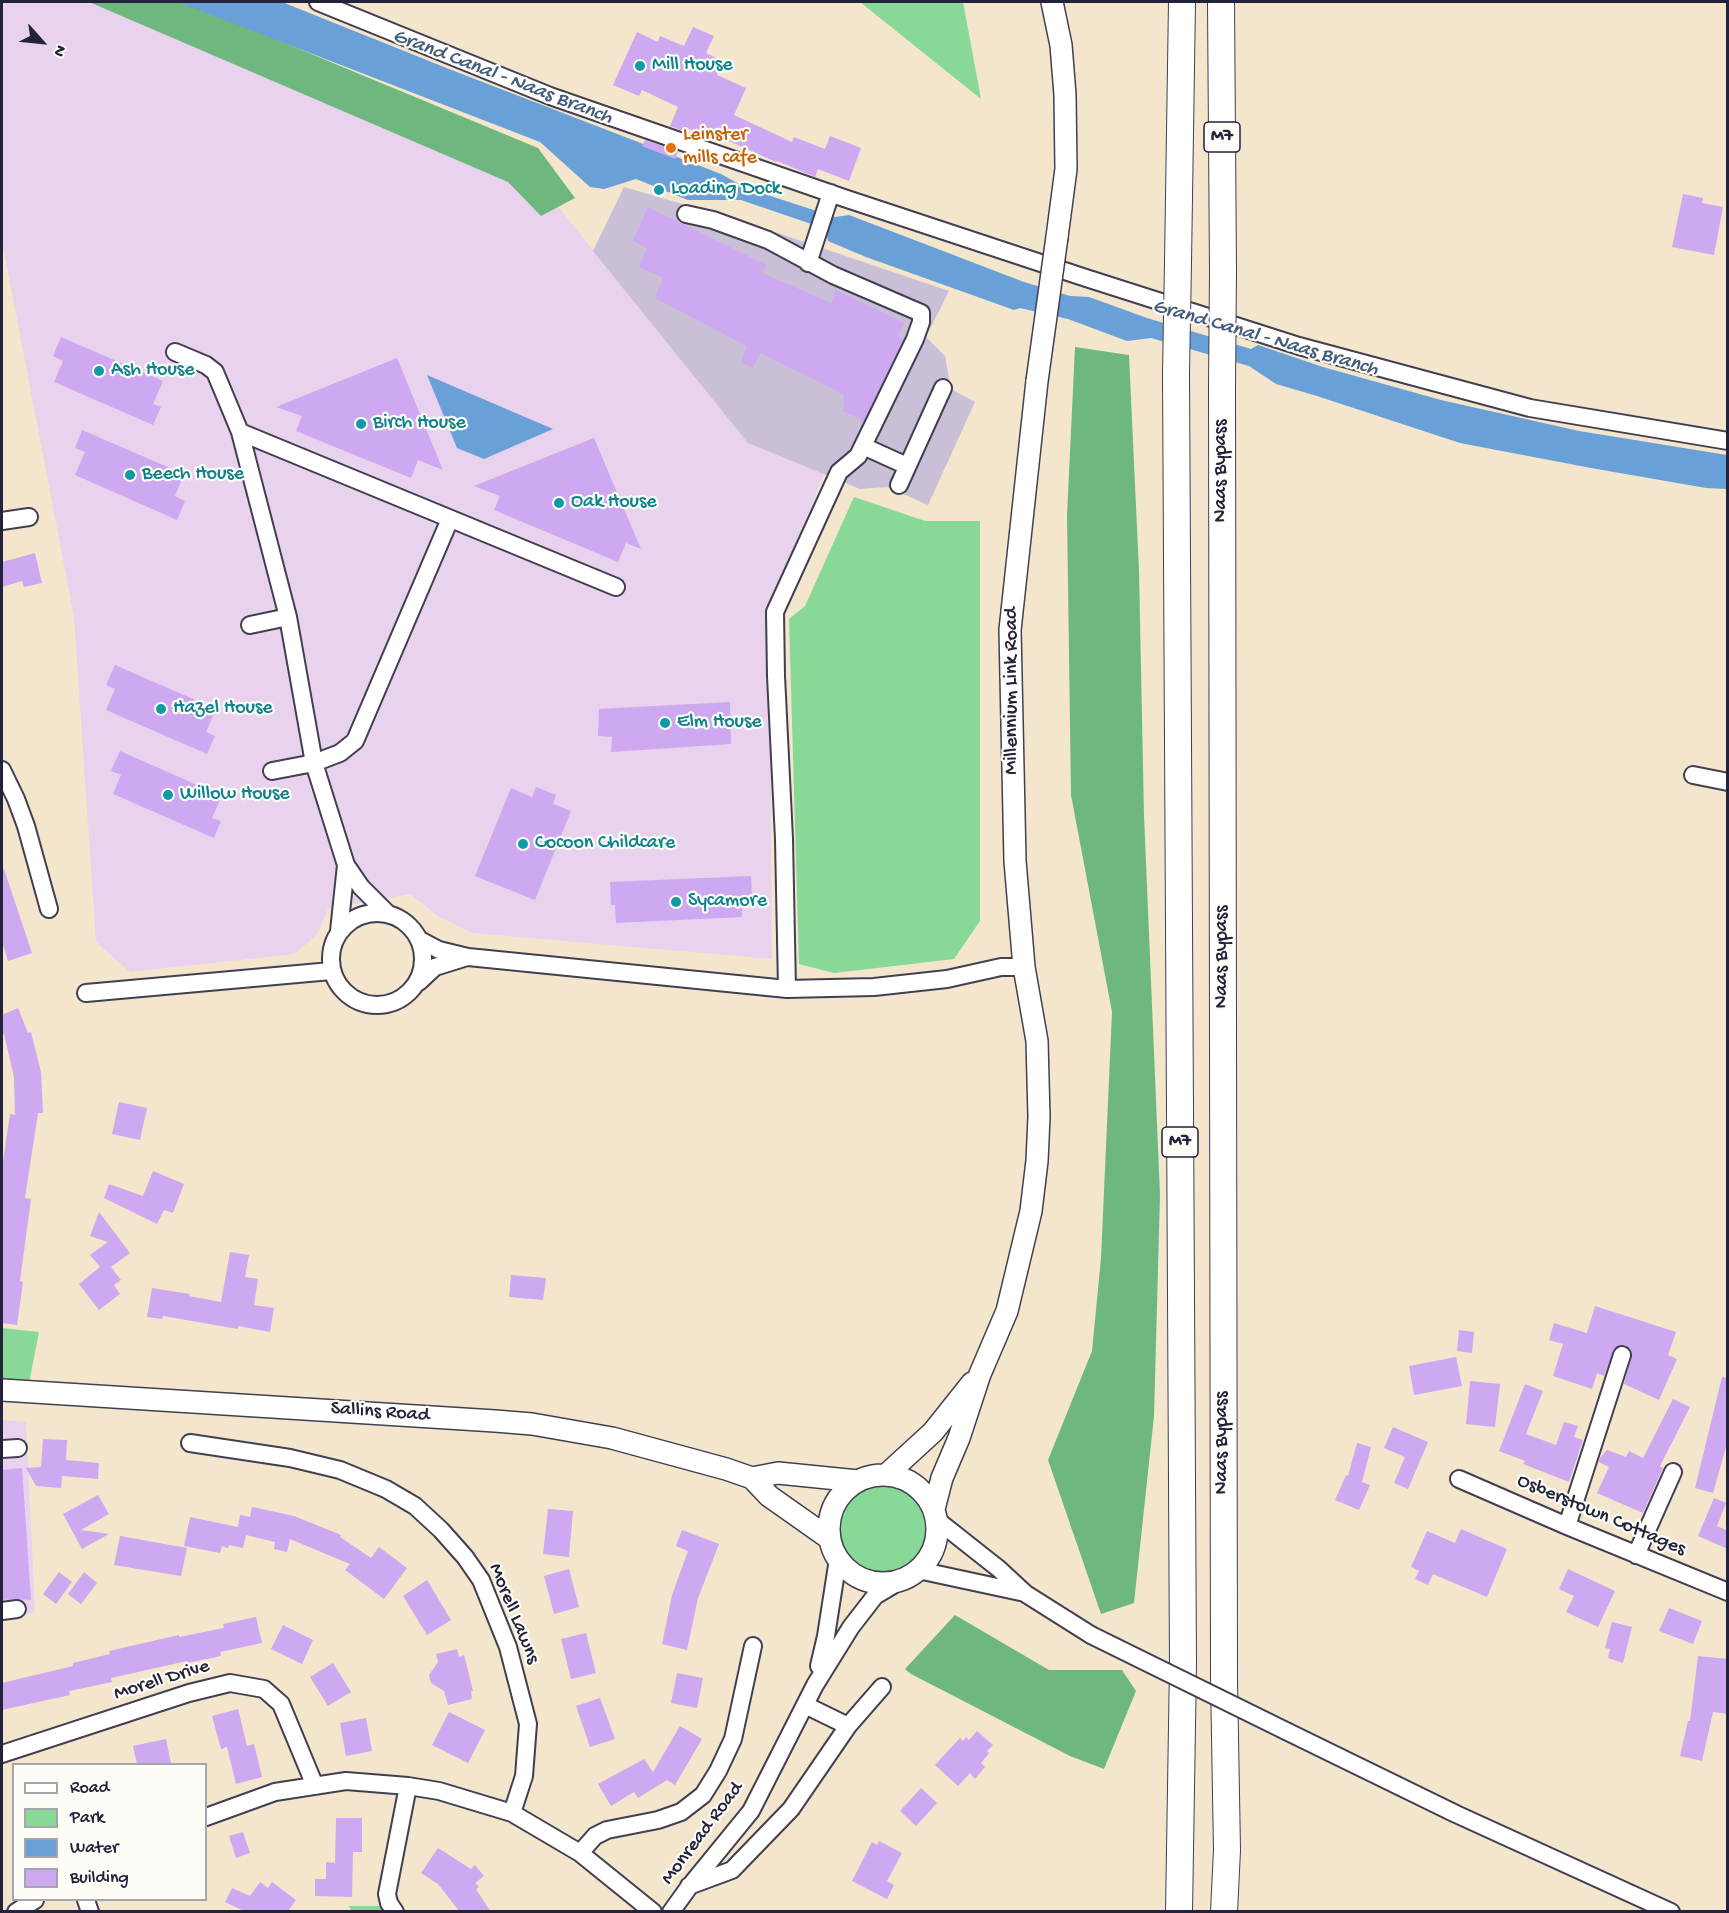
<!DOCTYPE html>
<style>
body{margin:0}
#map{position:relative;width:1729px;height:1913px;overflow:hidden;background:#f3e6cc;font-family:"Gochi Hand",sans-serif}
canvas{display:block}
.frame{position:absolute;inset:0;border:3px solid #22223b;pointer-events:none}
.legend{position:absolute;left:12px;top:1763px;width:195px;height:138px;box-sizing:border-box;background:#fdfcf7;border:2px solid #a5a5ac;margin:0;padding:8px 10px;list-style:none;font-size:18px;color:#22223b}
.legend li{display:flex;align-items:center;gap:12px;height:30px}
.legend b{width:30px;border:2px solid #a5a5ac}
.north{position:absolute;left:12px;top:12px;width:60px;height:60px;-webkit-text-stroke:4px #fdfcf7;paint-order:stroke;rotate:117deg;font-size:16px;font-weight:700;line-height:24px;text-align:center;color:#22223b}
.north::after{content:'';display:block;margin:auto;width:21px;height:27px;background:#22223b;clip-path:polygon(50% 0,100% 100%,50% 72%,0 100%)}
</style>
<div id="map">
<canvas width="1729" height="1913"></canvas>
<div class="frame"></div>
<ul class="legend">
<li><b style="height:8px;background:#fff"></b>Road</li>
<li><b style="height:16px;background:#88d898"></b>Park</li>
<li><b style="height:16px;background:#69a0d7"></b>Water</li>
<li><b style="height:16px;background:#cea8f0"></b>Building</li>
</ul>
<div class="north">N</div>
</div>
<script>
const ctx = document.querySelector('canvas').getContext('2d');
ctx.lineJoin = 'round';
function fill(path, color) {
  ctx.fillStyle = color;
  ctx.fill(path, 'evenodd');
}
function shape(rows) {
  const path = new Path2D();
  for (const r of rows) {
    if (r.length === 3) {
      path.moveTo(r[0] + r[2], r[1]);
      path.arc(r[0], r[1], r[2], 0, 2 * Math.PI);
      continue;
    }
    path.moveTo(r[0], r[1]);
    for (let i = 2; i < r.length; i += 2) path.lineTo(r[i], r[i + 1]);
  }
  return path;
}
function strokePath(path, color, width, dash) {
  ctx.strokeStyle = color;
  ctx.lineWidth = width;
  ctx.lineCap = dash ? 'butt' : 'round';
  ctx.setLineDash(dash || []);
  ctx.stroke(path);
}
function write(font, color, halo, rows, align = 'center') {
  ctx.font = font + ' "Gochi Hand",sans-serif';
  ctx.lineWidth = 4.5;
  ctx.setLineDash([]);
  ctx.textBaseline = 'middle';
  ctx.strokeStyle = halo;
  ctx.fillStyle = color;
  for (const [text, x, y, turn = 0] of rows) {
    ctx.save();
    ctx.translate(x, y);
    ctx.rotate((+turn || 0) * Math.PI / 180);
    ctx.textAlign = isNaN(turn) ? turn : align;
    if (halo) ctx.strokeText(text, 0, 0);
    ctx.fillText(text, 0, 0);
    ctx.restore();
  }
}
fill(shape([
 [2,2,115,2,523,163,748,443,824,474,769,611,772,959,472,933,438,916,410,894,328,909,317,935,294,954,130,972,96,942,74,617,2,241],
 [2,1420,26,1422,35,1612,2,1618]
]), '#e9d2ed');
fill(shape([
 [624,187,748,223,949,291,926,337,945,356,951,389,975,402,928,505,887,487,860,489,748,443,593,251]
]), '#c9bfd7');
fill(shape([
 [860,2,963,2,981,99],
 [854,497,925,521,980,521,980,921,954,959,834,973,799,964,789,619,805,606],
 [2,1328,39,1332,29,1383,2,1381],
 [882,1529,43],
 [349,1906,380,1906,385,1911,351,1911]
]), '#88d898');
fill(shape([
 [89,2,186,2,538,148,575,198,541,216,508,182],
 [1075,347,1129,355,1139,571,1144,815,1160,1195,1154,1416,1134,1603,1101,1614,1048,1460,1092,1351,1101,1258,1112,1012,1071,795,1067,515],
 [955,1615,1049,1670,1122,1670,1136,1691,1104,1769,1070,1756,911,1674,905,1669]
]), '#6eb880');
fill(shape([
 [178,2,282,2,449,69,721,174,746,188,835,217,849,215,1024,282,1070,296,1089,297,1147,318,1251,349,1258,345,1323,367,1441,400,1579,431,1727,455,1727,489,1706,488,1591,468,1460,443,1317,396,1276,384,1249,366,1151,338,1127,341,1068,319,1020,308,1014,310,866,257,828,241,826,229,741,200,688,200,636,179,604,189,590,187,540,142],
 [427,375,553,429,484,459,457,448]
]), '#69a0d7');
fill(shape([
 [693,27,714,36,706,53,722,61,717,75,746,88,734,115,792,142,794,137,825,149,830,136,861,148,849,181,818,169,815,177,777,161,776,162,722,138,719,143,687,128,686,132,670,126,678,107,642,90,639,96,613,85,637,32,658,42,660,36,684,46],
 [645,140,678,151,675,159,642,146],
 [1683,194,1703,198,1702,203,1723,207,1714,255,1672,247],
 [648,207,766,265,762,273,831,303,836,290,904,323,898,336,903,339,864,421,843,411,844,394,760,353,753,368,741,362,747,346,655,298,663,278,639,267,647,248,633,241],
 [61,337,163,381,153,404,161,407,153,425,54,382,63,361,53,356],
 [397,358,443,470,418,460,411,478,296,431,302,416,276,407],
 [82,430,184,474,175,496,185,501,177,520,75,475,85,452,75,448],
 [594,438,641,549,626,543,618,562,494,510,500,496,474,486],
 [35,553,42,583,24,587,22,581,2,587,2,562],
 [115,665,216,709,206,732,215,736,207,754,106,710,115,689,106,685],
 [730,702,731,744,611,752,612,737,598,736,599,709],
 [120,751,222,796,212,818,221,821,214,838,113,794,121,775,111,771],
 [536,787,556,795,553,804,571,811,535,900,475,876,511,788,532,797],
 [4,869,32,953,8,961,2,941,2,870],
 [751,876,752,898,742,899,742,917,616,923,615,905,611,905,610,882],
 [18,1008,28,1033,31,1032,41,1072,43,1113,38,1113,25,1198,31,1199,20,1281,23,1282,17,1325,2,1323,2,1168,10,1114,15,1115,14,1077,4,1034,2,1035,2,1015],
 [119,1102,147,1108,140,1140,112,1134],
 [153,1171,184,1184,173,1213,164,1210,157,1224,104,1198,109,1184,143,1196],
 [99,1212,130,1253,111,1267,121,1280,114,1285,120,1294,99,1310,79,1284,100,1267,90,1255,108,1242,90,1236],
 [230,1252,249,1255,245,1277,258,1279,254,1305,274,1308,270,1332,238,1326,238,1329,163,1316,162,1319,147,1317,152,1288,190,1294,189,1296,221,1302],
 [511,1275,546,1278,543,1300,509,1297],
 [1595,1306,1676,1332,1668,1355,1677,1359,1659,1400,1624,1384,1632,1353,1629,1348,1625,1345,1615,1348,1604,1376,1597,1373,1592,1389,1553,1376,1563,1344,1549,1340,1554,1323,1587,1333],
 [1459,1330,1474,1332,1472,1353,1457,1351],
 [1456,1357,1462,1386,1414,1395,1409,1366],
 [1722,1377,1728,1378,1728,1440,1713,1493,1695,1488],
 [1470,1381,1500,1384,1495,1427,1466,1424],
 [1525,1384,1543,1391,1526,1434,1556,1445,1564,1422,1578,1426,1574,1437,1583,1440,1569,1482,1523,1464,1525,1461,1499,1451],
 [1673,1399,1690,1407,1660,1466,1663,1468,1643,1513,1597,1493,1609,1467,1599,1462,1600,1458,1607,1450,1626,1457,1629,1451,1643,1458],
 [1393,1427,1428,1442,1408,1489,1394,1483,1405,1457,1384,1448],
 [43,1439,67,1440,66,1460,99,1463,98,1479,62,1476,61,1488,36,1486,26,1468,41,1467],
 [1357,1443,1371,1447,1362,1482,1370,1485,1359,1510,1335,1500,1346,1475,1348,1476],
 [22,1468,31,1600,16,1599,2,1600,2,1470],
 [98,1495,109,1514,81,1530,109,1534,82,1549,63,1514],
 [1714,1498,1726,1503,1717,1526,1728,1531,1728,1549,1698,1536],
 [252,1507,294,1516,341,1535,340,1537,371,1558,379,1547,407,1568,384,1599,345,1570,350,1564,290,1539,287,1552,274,1549,275,1542,246,1535,243,1548,229,1545,228,1548,222,1546,220,1553,184,1546,190,1517,238,1527,240,1515,250,1517],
 [548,1509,573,1511,569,1557,543,1554],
 [1461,1529,1507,1549,1487,1597,1433,1574,1428,1585,1415,1579,1419,1571,1411,1567,1427,1531,1455,1543],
 [682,1530,719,1544,698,1598,687,1650,662,1644,672,1595,688,1551,676,1546],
 [120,1536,187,1548,181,1576,114,1565],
 [569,1569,579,1607,554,1614,544,1576],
 [1568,1569,1615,1591,1598,1627,1566,1612,1574,1596,1559,1589],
 [59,1572,72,1582,56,1604,43,1594],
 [84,1572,97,1583,81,1604,68,1594],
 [427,1580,451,1620,427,1635,403,1596],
 [1669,1608,1702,1621,1693,1644,1659,1631],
 [256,1617,262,1643,220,1652,221,1656,187,1663,187,1661,111,1678,112,1682,69,1691,70,1695,2,1710,2,1683,73,1666,73,1663,110,1654,109,1651,179,1635,179,1637,224,1628,223,1624],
 [1612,1622,1632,1627,1623,1663,1608,1658,1610,1649,1605,1648],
 [283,1625,313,1640,302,1664,271,1649],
 [586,1633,596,1673,571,1679,561,1639],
 [457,1649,459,1657,464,1655,473,1691,471,1691,472,1699,448,1705,444,1691,431,1683,429,1675,438,1662,436,1654],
 [1698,1656,1728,1659,1728,1714,1713,1712,1702,1761,1680,1756,1688,1721,1690,1721],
 [333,1663,351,1692,328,1706,310,1677],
 [677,1673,703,1678,697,1708,671,1703],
 [600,1698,615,1739,590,1747,576,1706],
 [238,1709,247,1746,254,1744,262,1777,236,1784,227,1747,221,1749,212,1716],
 [449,1712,485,1730,468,1763,432,1745],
 [366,1718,372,1751,346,1756,340,1723],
 [680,1726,702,1739,675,1785,667,1780,638,1798,634,1792,611,1806,598,1784,644,1759,653,1772],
 [977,1731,993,1745,987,1751,989,1753,981,1763,985,1767,975,1779,970,1773,958,1786,935,1765,960,1738,963,1741,966,1737,969,1740],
 [166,1739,171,1764,137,1764,133,1746],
 [921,1788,937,1803,916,1826,900,1811],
 [336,1818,362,1818,362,1852,353,1852,352,1897,315,1896,315,1879,326,1879,326,1862,335,1863],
 [243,1832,250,1853,236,1858,229,1836],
 [879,1841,902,1853,887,1881,894,1885,887,1899,852,1881,872,1842,877,1845],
 [438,1848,471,1869,475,1865,484,1876,475,1883,479,1887,476,1889,490,1911,459,1911,438,1884,421,1873],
 [260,1882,268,1888,272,1882,296,1900,288,1911,244,1911,225,1902,232,1888,250,1896]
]), '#cea8f0');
const minor = shape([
 [318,2,550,96,844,198,1086,278,1299,346,1530,408,1728,441],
 [686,214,713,220,768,240,833,275,921,313,921,322,915,339,858,456,839,472,775,612,776,676,784,839,787,989],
 [808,263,831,193],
 [175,352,206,365,215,372,240,432,288,617,314,763,346,865,361,887,387,913],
 [240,432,616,587],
 [863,446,907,466],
 [899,485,943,388],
 [2,521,29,517],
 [250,625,288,617],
 [2,770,16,799,26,826,49,909],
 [272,771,314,763,340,753,355,741,450,519],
 [1693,775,1728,782],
 [377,959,46],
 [339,931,346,865],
 [420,940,439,950,468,957,787,989,874,987,947,979,1001,967,1024,967],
 [419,982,435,967,467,957],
 [86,993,331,971],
 [190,1443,290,1458,340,1470,386,1489,415,1506,441,1530,465,1557,481,1580,508,1647,528,1724,524,1776,512,1813],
 [2,1449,18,1448],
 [1459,1479,1567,1526,1728,1592],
 [937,1520,999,1569,1026,1594,1091,1635],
 [1567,1526,1622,1355],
 [1636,1555,1673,1472],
 [918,1570,1025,1593],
 [2,1611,17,1609],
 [819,1666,826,1636,838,1559],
 [805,1705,848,1726],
 [1288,1732,1456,1814,1671,1912],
 [2,1754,189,1693,230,1683,264,1689,281,1704,315,1786],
 [206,1817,275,1792,346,1781,408,1786,439,1791,512,1813,580,1853,653,1912],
 [580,1853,595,1836,607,1830,658,1820,681,1812,703,1795,718,1771,733,1739,753,1646],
 [689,1886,732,1870,791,1809,848,1726,882,1687],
 [86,1900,90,1912],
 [16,1912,35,1900],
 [395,1912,389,1903,387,1894,408,1786],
 [671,1912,689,1887,751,1811,815,1685,851,1627,875,1596,905,1578]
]);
const major = shape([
 [1052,2,1061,45,1065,95,1066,169,1057,237],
 [2,1390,495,1421,532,1424,612,1438,726,1469,752,1478,769,1496,830,1539],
 [886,1475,933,1432,972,1383],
 [883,1529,54],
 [752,1478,778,1473,858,1481],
 [934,1509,942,1478,959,1438,980,1374,1007,1311,1031,1211,1037,1161,1039,1117,1037,1041,1024,967,1015,861,1010,630,1037,381]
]);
const highway = shape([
 [1221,2,1223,272],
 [1178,262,1182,2],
 [1176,373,1183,1664,1179,1912],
 [1222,388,1224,1680,1227,1850,1224,1912]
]);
strokePath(minor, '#413f51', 20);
strokePath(major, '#413f51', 24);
strokePath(highway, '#413f51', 28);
strokePath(minor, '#fff', 16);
strokePath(major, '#fff', 21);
strokePath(highway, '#fff', 26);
const minorBridge = shape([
 [1091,1635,1288,1732]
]);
const majorBridge = shape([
 [1037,381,1057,237]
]);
const highwayBridge = shape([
 [1176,373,1178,262],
 [1222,388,1223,272]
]);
strokePath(minorBridge, '#413f51', 20, []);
strokePath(majorBridge, '#413f51', 24, []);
strokePath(highwayBridge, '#413f51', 28, []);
strokePath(minorBridge, '#fff', 16);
strokePath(majorBridge, '#fff', 21);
strokePath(highwayBridge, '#fff', 26);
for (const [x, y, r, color] of [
 [640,66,6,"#0f9aa8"],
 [671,148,6,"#e8710a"],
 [659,190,6,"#0f9aa8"],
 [99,371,6,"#0f9aa8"],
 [361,424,6,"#0f9aa8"],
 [130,475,6,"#0f9aa8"],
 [559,503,6,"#0f9aa8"],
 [161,709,6,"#0f9aa8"],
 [665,723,6,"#0f9aa8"],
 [168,795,6,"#0f9aa8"],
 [523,844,6,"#0f9aa8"],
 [676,902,6,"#0f9aa8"]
]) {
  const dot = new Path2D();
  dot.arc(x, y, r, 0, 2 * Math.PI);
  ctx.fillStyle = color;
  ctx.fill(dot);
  strokePath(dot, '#fdfcf7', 2);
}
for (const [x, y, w] of [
 [1222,137,36],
 [1180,1142,36]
]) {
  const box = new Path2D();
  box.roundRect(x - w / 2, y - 15, w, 30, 4.5);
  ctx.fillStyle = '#fdfcf7';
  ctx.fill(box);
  strokePath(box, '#22223b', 1.5);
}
write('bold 18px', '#22223b', null, [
 ["M7",1222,137],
 ["M7",1180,1142]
]);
write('20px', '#0d838f', '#fdfcf7', [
 ["Mill House",652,66],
 ["Loading Dock",671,190],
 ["Ash House",111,371],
 ["Birch House",373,424],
 ["Beech House",142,475],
 ["Oak House",571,503],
 ["Hazel House",173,709],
 ["Elm House",677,723],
 ["Willow House",180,795],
 ["Cocoon Childcare",535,844],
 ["Sycamore",688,902]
], 'left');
write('20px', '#c56008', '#fdfcf7', [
 ["Leinster",683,136],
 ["mills cafe",683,159]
], 'left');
write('20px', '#22223b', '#fdfcf7', [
 ["Naas Bypass",1222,471,-90],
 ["Millennium Link Road",1013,691,-90],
 ["Naas Bypass",1223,957,-90],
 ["Sallins Road",380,1413,4],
 ["Naas Bypass",1223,1443,-90],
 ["Osberstown Cottages",1601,1516,23],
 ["Morell Lawns",513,1614,68],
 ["Morell Drive",162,1681,-17],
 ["Monread Road",703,1834,-53]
]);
write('italic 21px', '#425b81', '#fdfcf7', [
 ["Grand Canal - Naas Branch",502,78,21],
 ["Grand Canal - Naas Branch",1265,339,16]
]);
</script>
